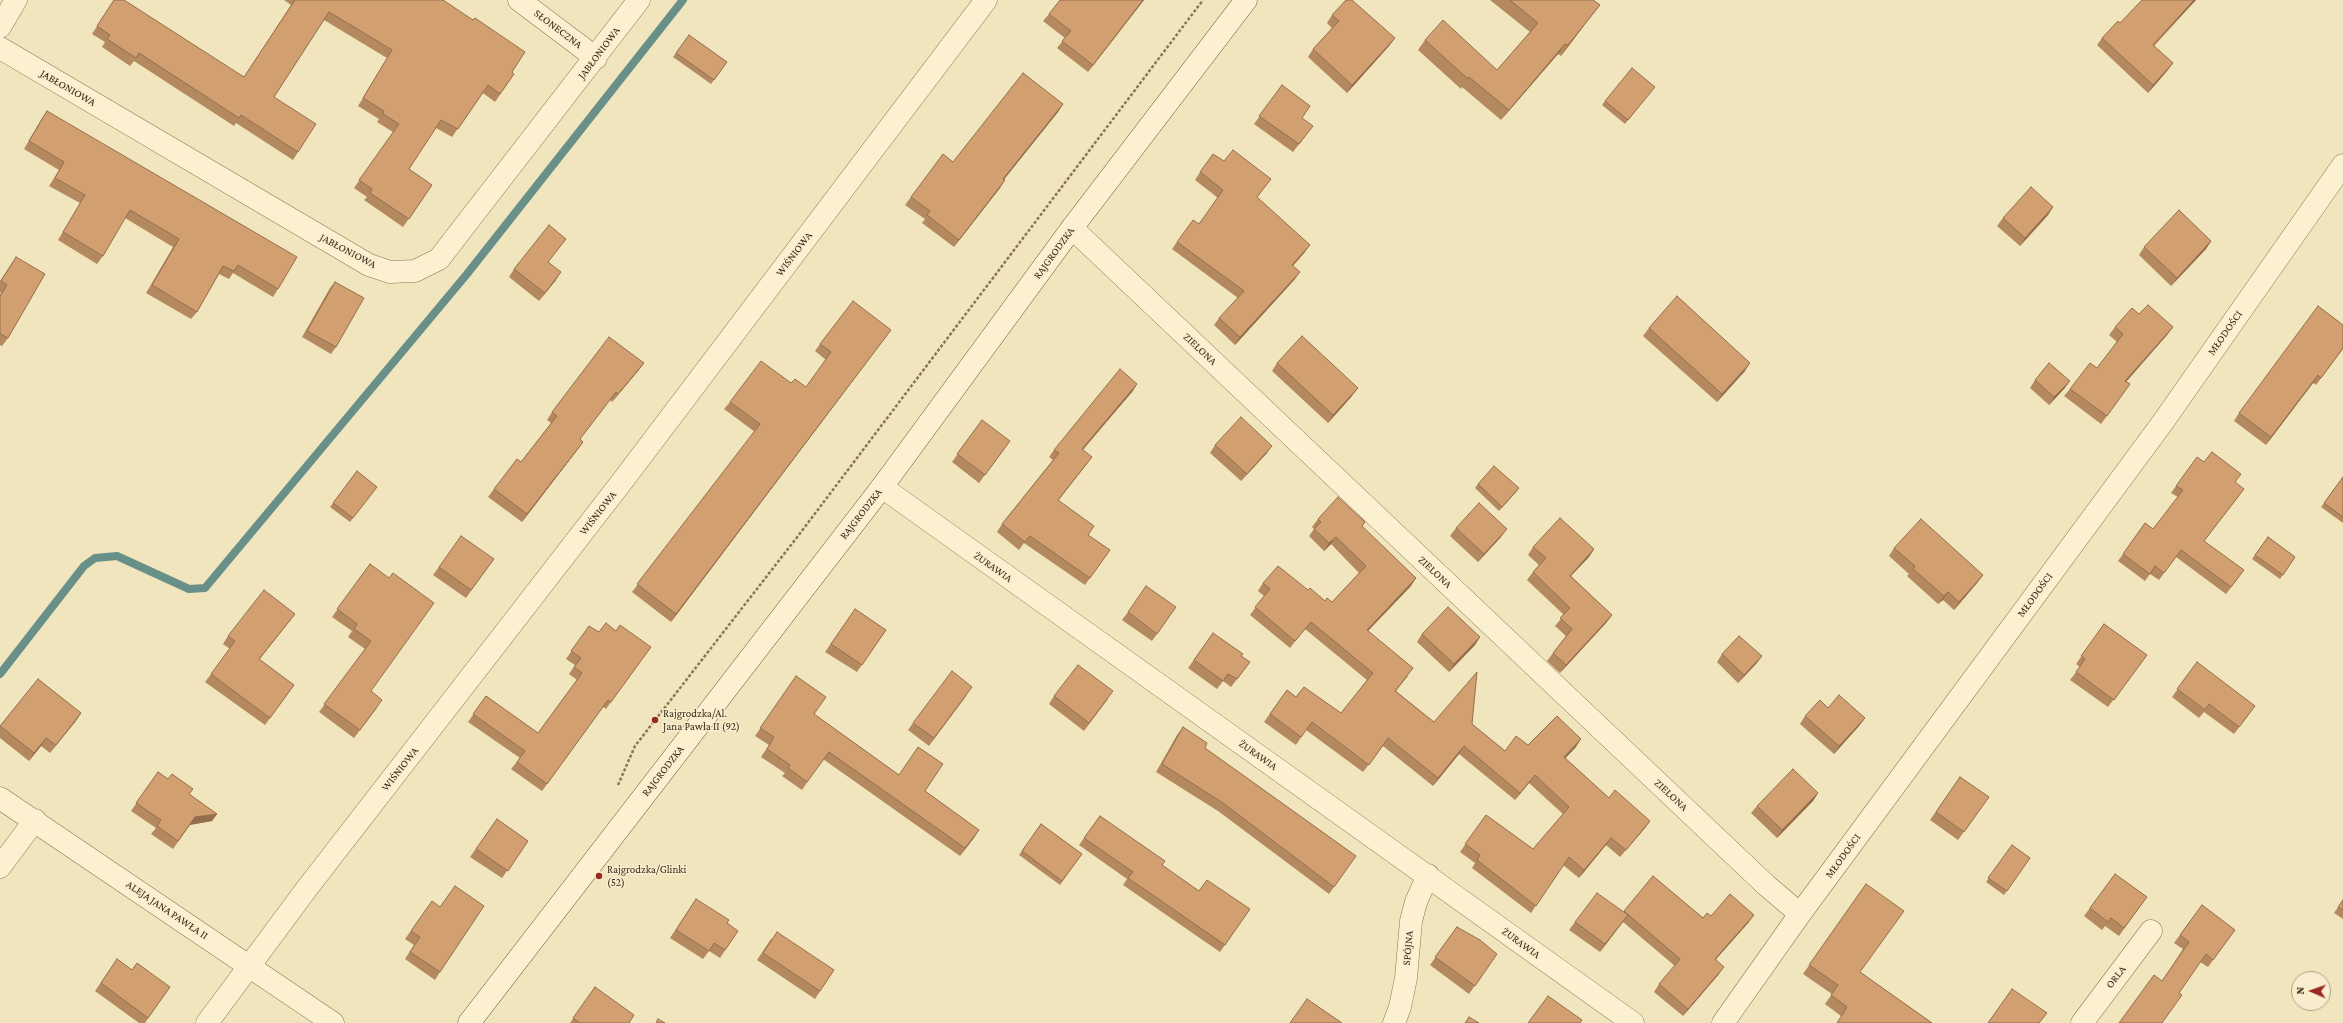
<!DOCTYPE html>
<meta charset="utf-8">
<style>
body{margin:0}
#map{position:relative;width:2343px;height:1023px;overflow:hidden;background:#f1e5bd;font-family:"Crimson Pro",serif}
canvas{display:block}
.north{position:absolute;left:2291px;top:971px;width:40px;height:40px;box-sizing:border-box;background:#f8eecd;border:1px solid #aba086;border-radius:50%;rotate:272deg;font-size:11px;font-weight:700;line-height:16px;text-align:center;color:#382b1b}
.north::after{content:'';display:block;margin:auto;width:14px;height:18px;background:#9d2821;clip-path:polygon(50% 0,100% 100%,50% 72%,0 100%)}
</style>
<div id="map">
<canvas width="2343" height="1023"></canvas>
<div class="north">N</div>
</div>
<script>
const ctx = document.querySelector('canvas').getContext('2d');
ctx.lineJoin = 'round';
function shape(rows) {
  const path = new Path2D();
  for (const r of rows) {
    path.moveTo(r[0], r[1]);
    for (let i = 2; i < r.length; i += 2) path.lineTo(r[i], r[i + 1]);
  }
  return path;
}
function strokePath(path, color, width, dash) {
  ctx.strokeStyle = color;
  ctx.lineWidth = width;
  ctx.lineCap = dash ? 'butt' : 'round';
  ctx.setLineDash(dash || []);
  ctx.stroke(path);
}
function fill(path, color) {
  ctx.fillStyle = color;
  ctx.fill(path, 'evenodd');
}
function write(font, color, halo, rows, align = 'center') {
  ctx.font = font + ' "Crimson Pro",serif';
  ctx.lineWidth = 3;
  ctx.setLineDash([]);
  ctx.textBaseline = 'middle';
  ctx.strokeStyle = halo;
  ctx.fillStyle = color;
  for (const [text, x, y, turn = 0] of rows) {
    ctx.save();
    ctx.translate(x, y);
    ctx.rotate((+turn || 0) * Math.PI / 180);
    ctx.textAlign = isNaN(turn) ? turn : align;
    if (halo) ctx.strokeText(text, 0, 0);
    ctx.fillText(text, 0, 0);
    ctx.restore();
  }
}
strokePath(shape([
 [0,674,84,566,95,558,117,556,189,589,205,588,467,274,683,0]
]), '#689089', 8);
const street = shape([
 [519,0,596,58],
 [0,27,16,0],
 [0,48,369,265,390,272,415,271,439,259,639,0],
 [1072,228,1766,885,1800,914],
 [882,487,1633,1023],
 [0,798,333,1023],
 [0,867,35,820],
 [207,1023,308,887,624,479,986,0],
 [1394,1023,1400,1007,1406,978,1411,921,1416,902,1428,875],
 [1723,1023,1800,914,2163,422,2343,165],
 [2082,1023,2151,931]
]);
const secondary = shape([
 [469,1023,882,487,1072,228,1246,0]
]);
strokePath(street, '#8a7555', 23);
strokePath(secondary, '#6c5538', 23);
strokePath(shape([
 [618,785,635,746,798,536,1203,0]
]), '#8a7555', 2.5, [3, 2]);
strokePath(street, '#fbf1d1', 22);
strokePath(secondary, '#fbf1d1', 22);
fill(shape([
 [114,0,244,77,291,5,284,0,443,0,512,72,514,74,495,102,483,93,452,137,436,128,409,169,432,185,403,227,364,200,367,197,354,188,393,132,377,122,379,119,358,106,387,58,324,20,274,97,298,152,293,160,236,123,234,126,134,61,130,66,102,47,105,42,92,34],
 [1144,0,1088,72,1057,48,1065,38,1043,21,1049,14],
 [1490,0,1593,0,1600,5,1592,15,1561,56,1558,54,1501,120,1462,87,1461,89,1418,50,1425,40,1497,70,1530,32],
 [2196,0,2154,46,2173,63,2167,71,2148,93,2097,45,2102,38,2120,23],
 [1332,15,1395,38,1389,46,1347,93,1308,57,1313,49,1332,28,1327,23],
 [689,35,727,62,711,84,673,57],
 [1282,85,1302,118,1307,134,1293,152,1254,124],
 [1652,90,1625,124,1602,105,1605,101],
 [1063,104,1058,112,1004,179,1000,188,954,247,922,223,925,219,905,205,911,197,953,162],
 [47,111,278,289,273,297,233,273,229,279,219,274,197,312,191,319,146,293,173,247,125,218,103,256,97,264,58,240,80,203,49,186,59,170,24,149,42,118],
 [1224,161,1271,179,1257,197,1305,252,1293,266,1295,279,1235,345,1214,325,1219,318,1238,298,1172,249,1177,242,1199,224,1218,198,1195,180,1200,172],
 [2053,207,2048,215,2020,246,1997,226,2003,218],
 [566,239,548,262,556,280,539,301,509,277,514,269],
 [2211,241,2206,249,2171,286,2139,255,2144,247],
 [16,257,8,338,2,346,0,345,0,295,1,293,0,292,0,281],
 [335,282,336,347,331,354,302,337,330,288],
 [2139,314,2173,327,2167,335,2126,381,2130,384,2101,424,2064,396,2070,389,2097,368,2117,342,2109,335,2115,327],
 [2343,325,2343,349,2316,385,2313,383,2266,445,2234,421,2239,413],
 [1649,328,1745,371,1717,402,1643,336],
 [891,330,671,622,632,592,755,432,724,409,730,402,791,383,806,387,826,360,815,351,820,344],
 [644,363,638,371,612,402,610,400,580,439,583,442,578,449,522,522,488,497,494,489,521,462,551,423,547,420,552,412],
 [1277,363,1352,396,1328,423,1272,371],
 [2035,380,2070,381,2064,389,2049,405,2030,388],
 [1137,384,1132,392,1083,450,1092,457,1058,501,1088,535,1110,550,1085,585,1024,543,1019,550,997,532,1002,524,1053,460,1049,457,1054,450],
 [982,420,1005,448,979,483,952,462],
 [1215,445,1267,453,1241,481,1210,453],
 [2204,462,2235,483,2239,496,2204,541,2239,577,2226,594,2176,557,2159,580,2150,574,2145,581,2118,561,2145,523,2153,529,2178,497,2171,493,2176,486],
 [357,471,377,487,350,522,330,507],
 [2343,477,2343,523,2321,507],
 [1478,484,1516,492,1499,511,1475,488],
 [1318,519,1362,527,1411,586,1368,631,1408,676,1396,691,1434,722,1472,724,1505,751,1528,745,1576,747,1565,758,1609,798,1650,821,1645,828,1620,857,1606,845,1579,878,1563,865,1531,913,1472,868,1475,863,1460,852,1486,815,1533,849,1563,814,1529,783,1515,800,1459,754,1433,786,1383,746,1363,772,1306,730,1296,745,1264,722,1287,690,1296,697,1341,713,1367,680,1305,629,1290,648,1250,615,1264,596,1258,591,1263,583,1308,590,1325,601,1332,602,1359,573,1331,544,1324,551,1309,536,1314,529,1312,527],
 [1456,528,1501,537,1478,562,1450,536],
 [2268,537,2295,557,2280,579,2252,559],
 [1533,547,1594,549,1589,557,1571,576,1612,615,1606,623,1560,673,1547,661,1566,636,1555,626,1564,615,1527,580,1533,572,1539,565,1528,555],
 [1894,548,1983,575,1977,583,1954,610,1943,600,1938,604,1907,576,1909,574,1889,556],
 [494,559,466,598,433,575,439,567],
 [370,564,371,691,377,708,354,738,319,712,365,649,348,637,352,631,332,617],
 [1176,607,1152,641,1122,620,1128,612],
 [855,609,886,630,857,672,825,652],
 [295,614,259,660,294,685,265,725,205,682,230,649,223,644,228,636],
 [2104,624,2147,655,2108,707,2070,680,2080,667,2076,664],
 [589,626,599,632,616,631,651,647,606,709,603,707,542,791,511,769,520,758,468,722,486,696,538,733,577,680,569,674,575,665,566,659],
 [1213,633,1241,656,1250,662,1231,687,1223,681,1217,689,1188,668],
 [1422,634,1480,637,1475,645,1449,672,1417,642],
 [1722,654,1762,656,1756,664,1738,683,1717,662],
 [2197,662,2250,713,2234,734,2204,712,2199,718,2172,697],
 [796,676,814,714,899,775,925,791,979,830,960,856,823,759,802,790,782,776,785,773,761,757,769,745,755,736],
 [38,679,81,713,50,753,41,746,29,761,0,738,0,726],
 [967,695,929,746,908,730,913,723],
 [1054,696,1108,699,1084,731,1049,704],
 [1828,708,1865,718,1859,726,1834,754,1800,724,1805,716],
 [1183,727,1205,748,1356,856,1329,894,1218,811,1156,772,1177,735],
 [158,772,217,814,212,821,190,825,173,849,151,834,156,828,131,811],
 [1960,777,1989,797,1958,840,1930,820],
 [1818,793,1813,801,1777,838,1751,813,1757,806],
 [1100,816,1162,865,1199,891,1250,909,1220,952,1123,885,1127,879,1079,845],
 [497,819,528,841,502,878,470,857],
 [1041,824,1082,854,1060,885,1019,855],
 [2012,845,2030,858,2004,895,1986,882],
 [2115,874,2147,897,2119,936,2105,926,2102,930,2084,916],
 [1653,876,1703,918,1711,916,1749,922,1716,959,1719,974,1683,1016,1654,992,1659,984,1675,966,1623,922,1600,952,1569,930,1575,922,1623,912],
 [1866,884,1860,972,1932,1023,1841,1016,1825,1004,1832,994,1803,974],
 [696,899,727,923,738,931,720,958,709,951,703,959,670,938],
 [2343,900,2343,919,2334,913],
 [432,901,440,907,440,972,435,980,405,959,414,945,405,939],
 [2202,905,2235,930,2208,967,2200,962,2179,993,2162,981,2183,949,2174,943],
 [1457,927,1497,954,1469,994,1430,965],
 [771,939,834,970,815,999,757,960],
 [117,959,132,970,170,987,145,1023,139,1023,95,991],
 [595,987,629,1023,570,1023]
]), '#b58960');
fill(shape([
 [1143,0,1144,0,1088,72,1093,65],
 [2194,0,2196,0,2147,52,2153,45],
 [1600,5,1592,15,1561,56,1568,45],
 [1395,38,1389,46,1347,93,1352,85],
 [1565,44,1558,54,1501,120,1509,110],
 [2173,63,2167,71,2148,93,2153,85],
 [1063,104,1058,112,998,187,1003,179],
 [1005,180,1000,188,954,247,959,240],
 [2053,207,2048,215,2020,246,2025,238],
 [2211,241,2206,249,2171,286,2177,278],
 [1310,245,1305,252,1287,272,1292,265],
 [561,272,556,280,539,301,545,293],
 [1300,272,1295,279,1235,345,1240,337],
 [2173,327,2167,335,2120,389,2125,381],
 [891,330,885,338,671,622,676,614],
 [644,363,638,371,612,402,618,394],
 [1750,363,1745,371,1717,402,1722,394],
 [2318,375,2313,383,2266,445,2271,437],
 [2070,381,2064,389,2049,405,2054,397],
 [1137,384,1132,392,1076,457,1082,449],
 [1358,388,1352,396,1328,423,1333,415],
 [583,442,578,449,522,522,527,514],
 [1272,446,1267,453,1241,481,1247,474],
 [1092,457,1086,465,1052,508,1058,500],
 [1519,488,1516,492,1499,511,1502,507],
 [1507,529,1501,537,1478,562,1484,554],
 [1336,537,1331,544,1324,551,1329,543],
 [1594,549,1589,557,1564,583,1570,576],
 [1983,575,1977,583,1954,610,1959,602],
 [1416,578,1411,586,1361,638,1367,630],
 [1948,592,1943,600,1938,604,1944,596],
 [295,614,289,622,253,667,259,659],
 [1612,615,1606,623,1560,673,1566,665],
 [1480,637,1475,645,1449,672,1454,664],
 [1762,656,1756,664,1738,683,1744,675],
 [81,713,76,721,50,753,56,745],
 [1865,718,1859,726,1834,754,1839,746],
 [46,738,41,746,29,761,34,753],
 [1581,739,1576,747,1559,765,1564,757],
 [1464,746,1459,754,1433,786,1438,778],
 [1535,775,1529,783,1515,800,1520,793],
 [1818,793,1813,801,1777,838,1782,830],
 [217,814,212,821,189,825,195,817],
 [1650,821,1645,828,1620,857,1626,850],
 [979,830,974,838,960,856,965,848],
 [1611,838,1606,845,1579,878,1584,870],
 [1628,915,1622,923,1600,952,1605,944],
 [1754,915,1749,922,1710,966,1715,959],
 [1724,967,1719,974,1683,1016,1688,1009]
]), '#936f4e');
const building = shape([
 [114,0,124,0,244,77,295,0,443,0,473,20,475,18,525,52,512,72,514,74,500,94,488,85,458,129,441,120,409,169,432,185,409,219,370,193,372,189,359,180,399,124,383,114,384,111,363,98,392,50,329,12,274,97,316,124,298,152,241,115,239,118,139,53,136,58,107,39,110,35,97,26,114,0],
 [1060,0,1143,0,1093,65,1062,41,1071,31,1049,14,1060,0],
 [1346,0,1352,0,1395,38,1352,85,1313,49,1339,21,1332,15,1346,0],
 [1510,0,1593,0,1600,5,1568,45,1565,44,1509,110,1469,77,1468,79,1425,40,1443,20,1497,70,1538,23,1510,0],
 [2142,0,2194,0,2153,45,2173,63,2153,85,2102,38,2118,21,2120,23,2142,0],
 [689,35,727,62,714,80,676,53,689,35],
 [1632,68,1655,87,1628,120,1605,101,1632,68],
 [1023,73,1063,104,1003,179,1005,180,959,240,927,215,930,211,911,197,943,154,953,162,1023,73],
 [1282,85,1310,106,1302,118,1313,126,1299,144,1259,116,1282,85],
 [47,111,297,257,278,289,238,265,234,271,223,266,197,312,152,285,179,239,130,210,103,256,63,232,85,195,55,178,64,162,29,141,47,111],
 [1233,150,1271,179,1257,197,1310,245,1292,265,1300,272,1240,337,1219,318,1244,291,1177,242,1193,220,1199,224,1223,190,1200,172,1213,154,1224,161,1233,150],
 [2031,187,2053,207,2025,238,2003,218,2031,187],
 [2179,210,2211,241,2177,278,2144,247,2179,210],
 [549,225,566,239,548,262,561,272,545,293,514,269,549,225],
 [16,257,45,274,8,338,0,334,0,296,7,285,1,281,16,257],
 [335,282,364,298,336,347,307,331,335,282],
 [1677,296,1750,363,1722,394,1649,328,1677,296],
 [853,301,891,330,676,614,637,584,760,424,730,402,761,361,791,383,795,379,806,387,831,352,820,344,853,301],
 [2148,305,2173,327,2125,381,2130,384,2107,416,2070,389,2090,363,2097,368,2123,334,2115,327,2132,308,2139,314,2148,305],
 [2318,306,2343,325,2343,348,2321,378,2318,375,2271,437,2239,413,2318,306],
 [1302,336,1358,388,1333,415,1277,363,1302,336],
 [609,337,644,363,618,394,616,392,580,439,583,442,527,514,494,489,517,459,521,462,557,416,552,412,609,337],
 [2049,363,2070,381,2054,397,2035,380,2049,363],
 [1120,369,1137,384,1082,449,1092,457,1058,500,1094,526,1088,535,1110,550,1090,578,1030,536,1025,542,1002,524,1059,453,1054,450,1120,369],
 [1241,417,1272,446,1247,474,1215,445,1241,417],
 [982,420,1010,441,985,475,957,454,982,420],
 [2212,452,2241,474,2235,482,2244,489,2204,541,2244,570,2231,587,2181,550,2164,573,2155,566,2150,574,2123,554,2145,523,2153,529,2183,490,2176,486,2197,457,2204,462,2212,452],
 [1494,466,1519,488,1502,507,1478,484,1494,466],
 [357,471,377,487,353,518,333,503,357,471],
 [2343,477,2343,517,2324,503,2343,477],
 [1338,497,1365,522,1362,526,1416,578,1367,630,1413,668,1395,691,1434,722,1477,672,1472,724,1505,751,1516,736,1528,745,1557,716,1581,739,1564,757,1609,798,1615,790,1650,821,1626,850,1611,838,1584,870,1569,857,1536,906,1477,860,1480,855,1465,844,1486,815,1533,849,1569,807,1535,775,1520,793,1464,746,1438,778,1388,738,1369,765,1312,722,1301,737,1270,714,1287,690,1296,697,1304,687,1341,713,1373,673,1311,622,1295,641,1255,607,1270,589,1263,583,1278,566,1308,590,1310,588,1325,601,1327,598,1332,602,1366,566,1336,537,1329,543,1314,529,1321,522,1318,519,1338,497],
 [1479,503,1507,529,1484,554,1456,528,1479,503],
 [1560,518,1594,549,1570,576,1612,615,1566,665,1553,653,1572,629,1560,618,1570,608,1533,572,1546,558,1533,547,1560,518],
 [1921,519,1983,575,1959,602,1948,592,1944,596,1913,569,1915,566,1894,548,1921,519],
 [461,536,494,559,471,590,439,567,461,536],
 [2268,537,2295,557,2283,575,2255,555,2268,537],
 [370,564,389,578,393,573,434,603,371,691,382,700,360,730,324,704,371,641,354,629,357,624,337,609,370,564],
 [1146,586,1176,607,1157,634,1128,612,1146,586],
 [264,590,295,614,259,659,294,685,270,718,211,674,235,641,228,636,264,590],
 [1448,607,1480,637,1454,664,1422,634,1448,607],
 [855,609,886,630,862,665,831,644,855,609],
 [606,623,616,631,620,625,651,647,611,702,608,700,547,784,517,762,525,751,473,714,486,696,538,733,582,673,574,667,581,658,571,651,589,626,599,632,606,623],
 [2104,624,2147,655,2114,700,2076,672,2085,659,2081,656,2104,624],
 [1213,633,1243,654,1241,656,1250,662,1237,679,1228,674,1223,681,1194,660,1213,633],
 [1739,636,1762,656,1744,675,1722,654,1739,636],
 [2197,662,2255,706,2239,727,2209,704,2205,710,2177,689,2197,662],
 [1078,665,1113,691,1089,723,1054,696,1078,665],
 [952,671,972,687,934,738,913,723,952,671],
 [796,676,826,697,814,714,899,775,918,747,943,764,925,791,979,830,965,848,829,752,807,782,788,768,790,765,767,749,774,737,760,728,796,676],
 [38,679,81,713,56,745,46,738,34,753,0,726,38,679],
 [1839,695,1865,718,1839,746,1805,716,1820,700,1828,708,1839,695],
 [1183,727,1207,743,1205,748,1356,856,1334,887,1223,803,1162,764,1183,727],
 [1793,769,1818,793,1782,830,1757,806,1793,769],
 [158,772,168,779,172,774,193,789,189,794,217,814,195,817,178,841,157,826,161,820,136,803,158,772],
 [1960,777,1989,797,1964,832,1936,812,1960,777],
 [1100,816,1165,861,1162,865,1199,891,1207,880,1250,909,1225,945,1128,878,1133,872,1084,838,1100,816],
 [497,819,528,841,508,871,476,849,497,819],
 [1041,824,1082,854,1062,881,1022,851,1041,824],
 [2012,845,2030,858,2007,891,1988,878,2012,845],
 [2115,874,2147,897,2124,928,2111,918,2108,922,2090,908,2115,874],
 [1653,876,1703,918,1707,913,1711,916,1730,894,1754,915,1715,959,1724,967,1688,1009,1659,984,1680,959,1624,911,1653,876],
 [1866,884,1904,911,1860,972,1932,1023,1837,1023,1847,1007,1831,995,1838,985,1809,965,1866,884],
 [455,886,484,906,440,972,410,952,420,937,411,931,432,901,440,907,455,886],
 [1597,893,1628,915,1605,944,1575,922,1597,893],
 [696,899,729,920,727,923,738,931,725,950,714,943,709,951,676,930,696,899],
 [2343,900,2343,910,2338,907,2343,900],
 [2202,905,2235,930,2213,960,2206,954,2179,993,2182,995,2162,1023,2119,1023,2154,975,2162,981,2189,942,2180,935,2202,905],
 [1457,927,1480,940,1497,954,1475,986,1435,957,1457,927],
 [777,932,834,970,820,991,763,953,777,932],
 [117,959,132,970,137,963,170,987,148,1018,101,983,117,959],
 [595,987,634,1015,629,1023,580,1023,573,1018,595,987],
 [2012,989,2047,1013,2039,1023,1988,1023,2012,989],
 [1548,996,1582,1020,1580,1023,1528,1023,1548,996],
 [1307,999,1342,1023,1290,1023,1307,999],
 [1469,1017,1479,1023,1465,1023,1469,1017],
 [658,1019,665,1023,656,1023,658,1019]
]);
fill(building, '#d29f70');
strokePath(building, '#936f4e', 1);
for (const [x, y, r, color] of [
 [655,720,4,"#9d2821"],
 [599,876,4,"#9d2821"]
]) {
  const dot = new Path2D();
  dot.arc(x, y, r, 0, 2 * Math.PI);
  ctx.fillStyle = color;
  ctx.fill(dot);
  strokePath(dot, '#f8eecd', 1.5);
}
write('11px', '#382b1b', '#f8eecd', [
 ["SŁONECZNA",558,29,37],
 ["JABŁONIOWA",599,53,-53],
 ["JABŁONIOWA",68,88,30],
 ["JABŁONIOWA",348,251,28],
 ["RAJGRODZKA",1054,253,-54],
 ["WIŚNIOWA",794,254,-53],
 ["MŁODOŚCI",2225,333,-55],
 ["ZIELONA",1200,349,43],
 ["WIŚNIOWA",598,513,-52],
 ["RAJGRODZKA",861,514,-52],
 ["ŻURAWIA",993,567,35],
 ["ZIELONA",1435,572,43],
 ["MŁODOŚCI",2035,595,-54],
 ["ŻURAWIA",1258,755,35],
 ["WIŚNIOWA",400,769,-52],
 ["RAJGRODZKA",663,771,-52],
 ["ZIELONA",1671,795,43],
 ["MŁODOŚCI",1843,856,-54],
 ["ALEJA JANA PAWŁA II",167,910,34],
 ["ŻURAWIA",1521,943,36],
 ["SPÓJNA",1408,948,-85],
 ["ORLA",2116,977,-53]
]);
write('11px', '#382b1b', '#f8eecd', [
 ["Rajgrodzka/Al.",663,714],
 ["Jana Pawła II (92)",663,727],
 ["Rajgrodzka/Glinki",607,870],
 ["(52)",607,883]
], 'left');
</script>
